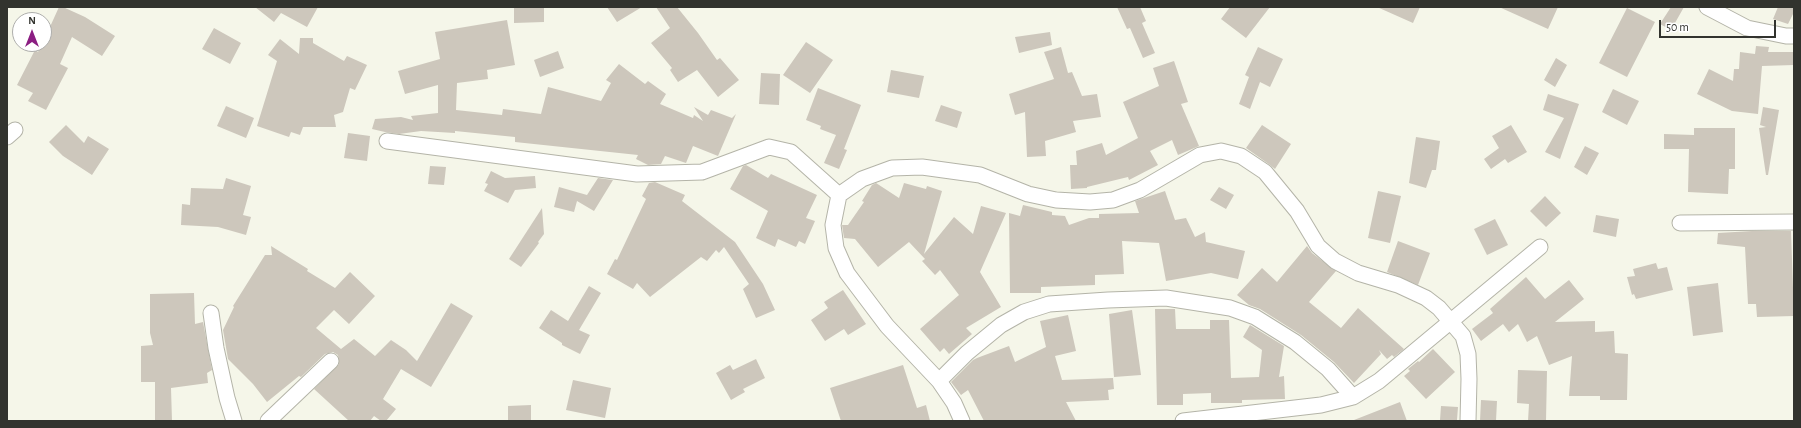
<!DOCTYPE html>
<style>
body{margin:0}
#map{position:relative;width:1801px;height:428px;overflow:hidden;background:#f5f6e9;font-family:"Alegreya Sans",sans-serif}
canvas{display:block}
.frame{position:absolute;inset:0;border:8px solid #32332e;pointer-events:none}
.north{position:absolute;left:12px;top:12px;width:40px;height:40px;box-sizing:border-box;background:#fff;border:1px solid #adadab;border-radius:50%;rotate:0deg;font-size:11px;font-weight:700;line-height:16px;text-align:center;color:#32332e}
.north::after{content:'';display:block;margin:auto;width:14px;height:18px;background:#8b1e82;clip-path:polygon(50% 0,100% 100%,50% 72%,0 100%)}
.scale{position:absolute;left:1659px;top:20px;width:117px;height:18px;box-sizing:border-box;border:2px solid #32332e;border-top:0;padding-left:5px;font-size:12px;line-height:14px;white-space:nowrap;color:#32332e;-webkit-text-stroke:3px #fff;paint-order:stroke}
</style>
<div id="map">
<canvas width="1801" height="428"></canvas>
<div class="frame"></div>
<div class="north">N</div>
<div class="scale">50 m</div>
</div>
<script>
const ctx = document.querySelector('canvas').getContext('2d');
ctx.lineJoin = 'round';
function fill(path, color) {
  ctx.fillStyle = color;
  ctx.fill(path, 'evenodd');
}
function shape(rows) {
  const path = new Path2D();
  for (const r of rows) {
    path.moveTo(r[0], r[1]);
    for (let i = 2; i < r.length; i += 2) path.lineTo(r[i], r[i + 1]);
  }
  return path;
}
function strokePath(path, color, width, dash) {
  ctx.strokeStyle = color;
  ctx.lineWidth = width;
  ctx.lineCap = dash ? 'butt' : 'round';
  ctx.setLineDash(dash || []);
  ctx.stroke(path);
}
fill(shape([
 [59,7,63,7,85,17,115,36,102,56,72,37,60,64,68,68,46,110,28,101,33,93,17,85,35,50,38,52,42,44,44,44,44,40],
 [255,7,318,7,307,27,281,13,274,22],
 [514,7,544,7,544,22,514,23],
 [607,7,642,7,617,22],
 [656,7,677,7,698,33,717,60,720,58,739,80,718,97,697,70,678,82,670,70,672,68,651,43,670,28],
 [1117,7,1140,7,1146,21,1142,23,1155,53,1143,58,1130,28,1127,29],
 [1230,7,1270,7,1246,38,1221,19],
 [1377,7,1420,7,1413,23],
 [1499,7,1558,7,1548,29],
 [1671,7,1684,7,1671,30,1660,24],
 [1778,7,1794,7,1794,12,1788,24,1773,19],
 [1627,8,1655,22,1627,77,1599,63],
 [507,20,515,65,487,70,488,79,457,83,456,110,502,115,503,109,541,114,548,87,601,101,611,83,606,80,619,64,645,84,648,81,666,94,660,104,693,118,694,115,703,121,694,107,708,115,711,110,732,118,736,114,718,156,693,146,686,163,665,156,661,164,648,165,636,159,638,155,515,142,515,137,455,131,455,133,421,131,399,134,385,132,372,129,375,119,401,117,413,120,411,116,438,113,438,85,405,94,398,71,440,59,435,32],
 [214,28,241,43,230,64,202,49],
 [1050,32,1052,45,1019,53,1015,37],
 [300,38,313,38,313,43,344,61,347,56,367,65,355,90,350,88,343,112,334,115,336,127,303,127,300,135,291,132,289,137,257,126,277,61,268,55,280,39,299,54],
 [806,42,833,60,810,93,783,75],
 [1756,46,1769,47,1768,52,1794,52,1794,65,1762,66,1758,114,1732,111,1697,94,1709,69,1733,81,1734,69,1739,69,1740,52,1755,54],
 [1061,47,1068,73,1072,72,1082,96,1097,94,1101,117,1073,121,1076,132,1045,141,1046,156,1027,157,1025,112,1015,115,1009,94,1054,79,1044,52],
 [1258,47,1283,59,1270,87,1260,82,1250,109,1239,104,1249,77,1245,75],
 [558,51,564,68,540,77,534,60],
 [1556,58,1567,65,1555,87,1544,80],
 [1174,61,1188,102,1181,104,1199,146,1178,155,1172,140,1150,151,1158,165,1129,180,1128,177,1087,187,1087,188,1071,189,1070,165,1077,165,1076,151,1102,143,1106,155,1138,138,1123,102,1159,86,1153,68],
 [891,70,924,76,919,98,887,92],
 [761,73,780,74,779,105,759,104],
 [818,88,861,105,844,149,847,150,839,169,824,163,836,135,820,129,821,126,806,120],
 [1613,89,1639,101,1627,125,1602,112],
 [1548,94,1579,104,1560,159,1545,152,1564,118,1543,110],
 [941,105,962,112,957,128,935,121],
 [226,106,254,118,246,138,217,126],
 [1763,107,1779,110,1768,175,1766,175,1759,128,1766,127,1760,125],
 [66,125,84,143,88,136,109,149,92,175,63,156,49,142],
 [1262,125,1291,144,1275,169,1270,165,1246,148],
 [1511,125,1527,152,1508,163,1505,159,1491,169,1484,159,1499,148,1492,136],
 [1694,128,1735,128,1735,169,1729,169,1728,194,1688,192,1689,149,1664,149,1664,134,1694,135],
 [348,133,370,136,367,161,344,158],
 [1416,137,1440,141,1436,170,1432,170,1426,188,1409,183],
 [1585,146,1599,153,1587,175,1574,167],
 [746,165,768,178,771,174,817,195,806,218,815,221,805,244,799,241,796,247,778,239,775,247,756,238,768,211,730,189,743,166],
 [430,166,446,167,444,185,428,184],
 [491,171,505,178,535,176,536,188,515,190,508,203,484,191,488,184,485,183],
 [226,178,251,186,243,215,251,217,246,235,218,227,181,225,182,204,190,205,191,188,223,189],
 [598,178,613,180,594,211,577,201,574,212,554,207,559,187,587,195],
 [655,182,685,195,682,201,735,242,763,284,775,310,756,318,743,289,749,284,724,247,719,253,716,250,707,261,701,257,650,297,637,283,633,289,607,274,615,259,617,260,646,199,642,196,649,183],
 [876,183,899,198,904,183,926,189,927,186,942,191,924,254,954,217,973,234,981,206,1006,213,980,272,1001,307,966,328,972,334,949,354,944,348,940,352,920,329,959,295,940,270,935,275,922,261,925,259,909,242,878,267,855,239,844,238,842,225,848,225,864,202,862,201,872,185],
 [1219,187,1234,195,1226,209,1210,200],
 [1165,191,1175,220,1186,218,1195,237,1205,232,1206,242,1245,251,1238,279,1211,273,1166,281,1159,243,1122,241,1124,274,1095,275,1095,285,1041,287,1041,293,1010,293,1009,213,1020,216,1023,205,1052,212,1052,215,1065,216,1069,225,1089,218,1099,218,1099,214,1139,213,1135,201],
 [1378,191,1401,196,1390,243,1368,238],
 [1545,196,1561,213,1546,227,1530,211],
 [542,208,544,234,538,242,539,243,521,267,509,259],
 [1596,215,1619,219,1616,237,1593,232],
 [1495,219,1508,245,1487,255,1474,229],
 [1752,231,1791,231,1794,316,1757,317,1756,304,1748,304,1745,247,1717,244,1718,233],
 [1398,241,1430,253,1418,285,1387,272],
 [271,246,308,269,307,271,335,288,350,272,375,296,349,324,334,310,316,328,341,349,354,339,375,356,391,340,406,350,417,361,451,303,473,316,431,387,401,369,383,399,396,409,386,421,381,421,374,416,370,421,349,421,314,389,339,364,338,355,333,352,325,354,301,377,299,376,267,402,253,384,228,359,223,330,234,307,233,306,265,255,272,255],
 [1307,246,1312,253,1336,271,1309,302,1341,328,1358,308,1404,349,1394,357,1392,355,1387,359,1379,350,1381,354,1354,383,1334,362,1301,335,1260,309,1249,305,1237,295,1262,268,1277,282],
 [1656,263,1658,269,1667,267,1673,290,1636,299,1634,294,1632,295,1627,277,1635,276,1633,269],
 [1526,277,1545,299,1569,280,1584,299,1555,322,1595,321,1595,332,1614,331,1615,353,1628,354,1627,400,1600,400,1600,396,1569,396,1572,356,1549,365,1537,336,1527,342,1518,324,1509,332,1503,324,1481,341,1472,329,1493,313,1490,309],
 [1718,283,1723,332,1693,336,1687,287],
 [589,286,601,293,579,330,590,335,580,354,562,345,562,343,539,328,551,310,568,321],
 [843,290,866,324,848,335,844,329,825,341,811,320,828,308,824,302],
 [194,293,195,324,203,322,212,370,207,373,208,383,171,388,172,421,155,421,155,382,141,382,141,346,153,345,150,333,150,294],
 [1155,309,1175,309,1176,329,1210,329,1210,320,1229,320,1231,378,1259,377,1262,350,1243,337,1250,325,1284,346,1279,377,1284,376,1285,399,1242,400,1242,403,1211,403,1211,393,1183,394,1183,405,1157,405],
 [1132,310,1141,375,1114,377,1109,314],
 [1068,315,1076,351,1055,356,1062,380,1113,378,1114,389,1108,390,1109,400,1066,402,1076,421,984,421,968,390,961,395,951,382,973,360,977,358,1009,346,1015,362,1046,347,1040,321],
 [1433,349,1455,372,1426,399,1404,376,1410,371,1408,369,1418,361,1419,362],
 [756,359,765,378,743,389,745,392,731,400,716,373,730,365,733,370],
 [903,365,917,408,926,405,930,421,841,421,830,388],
 [1518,370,1547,371,1546,421,1528,421,1529,404,1517,403],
 [573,380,611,388,605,418,566,410],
 [1481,400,1497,401,1496,421,1480,421],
 [1400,402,1407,421,1354,421,1354,420],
 [531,405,531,421,508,421,508,406],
 [1441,406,1458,407,1457,420,1440,420]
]), '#cdc7bc');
const minor = shape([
 [1707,7,1747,28,1786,36,1794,36],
 [7,137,15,130],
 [387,141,637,174,702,172,769,147,791,152,839,195],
 [1680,223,1794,222],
 [211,313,216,348,227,398,234,421],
 [939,381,967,353,1001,325,1024,312,1049,304,1108,300,1166,298,1230,308,1255,317,1295,342,1328,369,1353,397,1379,381,1540,247],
 [268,421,331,361],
 [962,421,954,403,939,381,887,326,847,273,836,248,833,225,839,195,862,179,892,168,922,167,980,175,1028,194,1056,200,1090,202,1113,200,1140,190,1200,155,1221,151,1241,156,1265,172,1297,211,1318,246,1335,261,1358,273,1398,285,1426,298,1439,308,1463,336,1468,354,1469,379,1468,421],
 [1183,421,1321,405,1353,397]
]);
strokePath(minor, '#b4b4a8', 17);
strokePath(minor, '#fff', 15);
</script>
